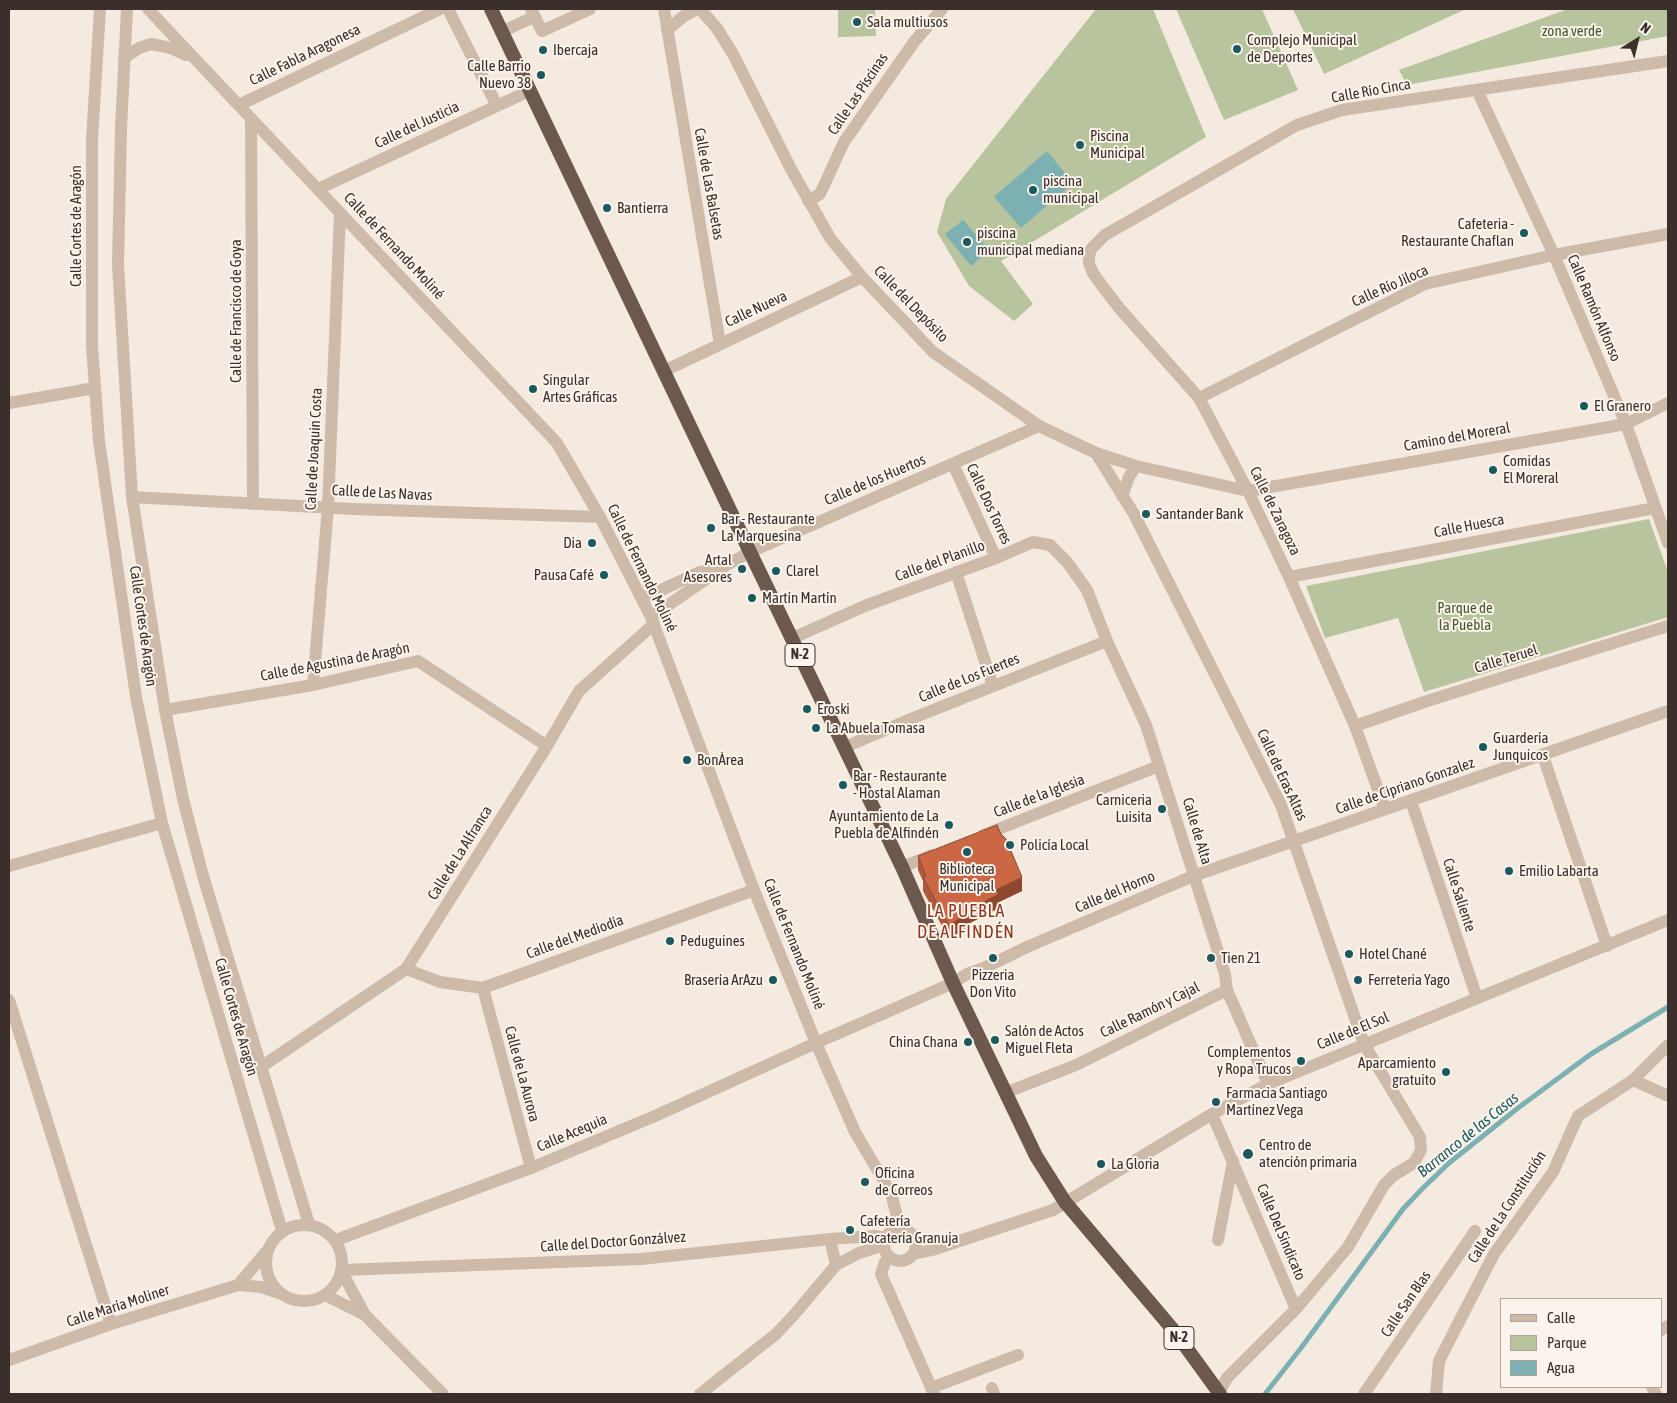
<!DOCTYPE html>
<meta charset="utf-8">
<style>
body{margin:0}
#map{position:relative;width:1677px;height:1403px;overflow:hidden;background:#f4eadf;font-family:"Asap Condensed",sans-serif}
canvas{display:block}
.frame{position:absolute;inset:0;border:10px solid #3a2f2a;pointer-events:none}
.legend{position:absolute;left:1500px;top:1298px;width:162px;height:90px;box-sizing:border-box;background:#fbf4ec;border:1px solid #aea59e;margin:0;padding:6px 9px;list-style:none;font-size:15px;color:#3a2f2a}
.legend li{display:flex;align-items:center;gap:10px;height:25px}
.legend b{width:25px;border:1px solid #aea59e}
.north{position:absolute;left:1612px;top:15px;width:50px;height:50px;-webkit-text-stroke:4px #fbf4ec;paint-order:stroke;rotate:36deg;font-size:14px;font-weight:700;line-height:20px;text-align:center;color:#3a2f2a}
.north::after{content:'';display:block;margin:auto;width:18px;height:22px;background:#3a2f2a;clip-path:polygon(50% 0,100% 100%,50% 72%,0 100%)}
</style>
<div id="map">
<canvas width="1677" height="1403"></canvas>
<div class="frame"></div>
<ul class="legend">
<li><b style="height:6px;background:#cdbaa9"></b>Calle</li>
<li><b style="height:14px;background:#b7c49d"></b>Parque</li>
<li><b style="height:14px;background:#7cb0b3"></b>Agua</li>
</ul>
<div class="north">N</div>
</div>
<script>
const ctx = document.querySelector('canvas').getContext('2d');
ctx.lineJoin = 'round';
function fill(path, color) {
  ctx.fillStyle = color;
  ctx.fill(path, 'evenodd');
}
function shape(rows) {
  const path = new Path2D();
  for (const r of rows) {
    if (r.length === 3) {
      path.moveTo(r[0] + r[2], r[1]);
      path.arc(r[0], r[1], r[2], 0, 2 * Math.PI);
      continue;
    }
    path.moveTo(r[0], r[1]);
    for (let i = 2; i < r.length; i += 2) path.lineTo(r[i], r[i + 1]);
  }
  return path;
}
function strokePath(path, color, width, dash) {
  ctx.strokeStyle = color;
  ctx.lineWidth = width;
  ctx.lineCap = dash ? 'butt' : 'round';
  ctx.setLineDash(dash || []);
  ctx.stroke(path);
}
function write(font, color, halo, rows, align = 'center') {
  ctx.font = font + ' "Asap Condensed",sans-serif';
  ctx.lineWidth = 4;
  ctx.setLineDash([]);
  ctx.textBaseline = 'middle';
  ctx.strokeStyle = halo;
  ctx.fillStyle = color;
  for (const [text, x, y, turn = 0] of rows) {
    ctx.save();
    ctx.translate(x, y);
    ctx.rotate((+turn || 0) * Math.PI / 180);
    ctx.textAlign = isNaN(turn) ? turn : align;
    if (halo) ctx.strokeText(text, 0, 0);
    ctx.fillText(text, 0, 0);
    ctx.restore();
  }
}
fill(shape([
 [838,9,875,9,876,36,838,37],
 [1096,9,1153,9,1206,137,1001,261,1033,304,1014,321,969,286,937,232,946,199],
 [1176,9,1262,9,1298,90,1224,120],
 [1293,9,1466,9,1324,74],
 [1568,9,1666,9,1668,12,1668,36,1407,85,1399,70],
 [1649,519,1668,572,1668,617,1424,692,1398,618,1325,638,1306,586]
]), '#b7c49d');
fill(shape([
 [1047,151,1073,183,1021,228,994,197],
 [963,220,989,250,971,266,945,234]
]), '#7cb0b3');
strokePath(shape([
 [1265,1394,1301,1348,1403,1209,1422,1189,1449,1163,1518,1108,1591,1054,1668,1007]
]), '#7cb0b3', 5);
strokePath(shape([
 [148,9,557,443,600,517,651,617,754,890,816,1043,855,1132,891,1193,900,1228],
 [448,9,497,106],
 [531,9,542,31,590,9],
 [664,9,720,344],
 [700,9,716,27,733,54,791,169,821,222,830,238,862,277,933,352,1039,426,1096,453,1136,466,1248,491,1626,424,1668,403],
 [667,30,684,16,698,9],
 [501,32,534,17],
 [124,58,139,48,151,44,171,48,186,55],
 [1477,90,1554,255,1626,424,1668,543],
 [239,105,440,9],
 [251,118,253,504],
 [318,189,529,91],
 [808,201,820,194,844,142,914,42,942,9],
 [664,371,862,277],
 [1199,398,1425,284,1554,255,1668,234],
 [9,403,95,388],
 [1096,453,1134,514,1281,805,1364,1044,1420,1137,1421,1150,1414,1163,1394,1175,1384,1185,1348,1247,1296,1309,1227,1378,1218,1394],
 [953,464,996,558],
 [1122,496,1129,477,1136,466],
 [132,497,353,509,600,517],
 [956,572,993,686],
 [1289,577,1655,508],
 [642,599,700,572,720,567],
 [651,617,725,566,750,552,1039,426],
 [789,632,795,637,867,605,996,558,1033,542,1050,545,1067,562,1087,590,1107,641,1146,725,1190,863,1225,974,1227,990,1268,1084],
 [313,685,328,507,340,214],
 [165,710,313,685,418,661,547,746],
 [1355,726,1427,701,1668,626],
 [845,747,918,716,1107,641],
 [1543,756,1607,946],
 [1411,801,1477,998],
 [1385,809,1355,726,1289,577,1248,491,1199,398,1120,309,1100,283,1093,273,1089,263,1089,256,1091,249,1105,235,1297,125,1342,110,1668,61],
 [983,835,1159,766],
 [9,866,162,823],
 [902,867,932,855],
 [406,969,440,982,483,988,754,890],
 [483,988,531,1168],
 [9,1000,111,1324],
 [261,1067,406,969,547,746,579,691,654,624],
 [1633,1080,1666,1095,1668,1094],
 [1005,1093,1076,1065,1227,990],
 [1212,1114,1296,1309],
 [900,1245,16],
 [830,1239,836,1265],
 [336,1240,531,1168,655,1116,816,1043,953,983,967,974,984,968,1027,947,1193,876,1668,711],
 [1218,1240,1233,1161],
 [913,1254,932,1250,1053,1210,1212,1114,1268,1084,1668,920],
 [890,1258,885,1262,881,1274,934,1394],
 [342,1270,641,1259,830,1239,875,1236,885,1238],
 [342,1272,365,1315],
 [325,1295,365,1315,443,1394],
 [1661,1330,1668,1326],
 [1652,1387,1656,1394],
 [931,1388,1018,1355],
 [992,1388,994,1394],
 [700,1394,776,1334,793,1316,836,1265,859,1253,884,1245],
 [1364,1394,1475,1231],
 [1436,1394,1439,1361,1462,1316,1494,1254,1553,1172,1578,1116,1633,1080,1668,1045]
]), '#cdbaa9', 12);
strokePath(shape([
 [100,9,92,139,92,346,99,441,136,697,162,823,282,1231],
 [127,9,121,128,118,265,132,497,165,710,183,799,203,876,309,1224],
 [304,1263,38],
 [238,1285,267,1251],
 [9,1360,111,1324,238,1285,261,1287,282,1294]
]), '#cdbaa9', 12);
strokePath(shape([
 [491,9,750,552,902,867,953,983,1036,1156,1065,1202,1175,1332,1220,1394]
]), '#6c584d', 14);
fill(shape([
 [918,856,1022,891,999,902,999,908,966,925,966,928,949,939,923,891,923,881,918,870]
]), '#af593b');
fill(shape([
 [1022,877,1022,891,999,902,999,908,966,925,966,928,949,939,949,926,965,912,996,890]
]), '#8e4830');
const building = shape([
 [997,825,1001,834,1006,839,1022,877,996,890,999,894,965,912,966,914,949,926,923,877,926,876,918,856,997,825]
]);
fill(building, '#cb6745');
strokePath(building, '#8e4830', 1);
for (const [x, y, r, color] of [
 [857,22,5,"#1c595e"],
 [1237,49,5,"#1c595e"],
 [543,50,5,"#1c595e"],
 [541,75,5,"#1c595e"],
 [1080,145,5,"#1c595e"],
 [1033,190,5,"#1c595e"],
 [607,208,5,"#1c595e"],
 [1524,233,5,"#1c595e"],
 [967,242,5,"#1c595e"],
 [533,389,5,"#1c595e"],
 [1584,406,5,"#1c595e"],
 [1493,470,5,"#1c595e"],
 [1146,514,5,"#1c595e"],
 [711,528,5,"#1c595e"],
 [592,543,5,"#1c595e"],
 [742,569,5,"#1c595e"],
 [776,571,5,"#1c595e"],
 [604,575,5,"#1c595e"],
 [752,598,5,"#1c595e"],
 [807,709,5,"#1c595e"],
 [816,728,5,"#1c595e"],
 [1483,747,5,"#1c595e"],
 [687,760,5,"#1c595e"],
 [843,785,5,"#1c595e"],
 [1162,809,5,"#1c595e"],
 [949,825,5,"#1c595e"],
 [1010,845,5,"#1c595e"],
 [967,852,5,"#1c595e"],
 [1509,871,5,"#1c595e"],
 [670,941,5,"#1c595e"],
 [1349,954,5,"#1c595e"],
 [993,958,5,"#1c595e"],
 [1211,958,5,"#1c595e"],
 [773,980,5,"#1c595e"],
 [1358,980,5,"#1c595e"],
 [995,1040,5,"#1c595e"],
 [968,1042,5,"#1c595e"],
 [1301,1061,5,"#1c595e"],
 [1446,1072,5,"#1c595e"],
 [1216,1102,5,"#1c595e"],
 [1248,1154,6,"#1c595e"],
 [1101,1164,5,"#1c595e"],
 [865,1182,5,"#1c595e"],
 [850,1230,5,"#1c595e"]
]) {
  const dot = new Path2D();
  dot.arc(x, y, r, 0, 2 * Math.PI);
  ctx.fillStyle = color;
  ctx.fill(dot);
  strokePath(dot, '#fbf4ec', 2);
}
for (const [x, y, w] of [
 [800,655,30],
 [1179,1338,30]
]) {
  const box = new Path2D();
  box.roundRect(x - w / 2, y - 11.5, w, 23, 4);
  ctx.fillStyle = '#fbf4ec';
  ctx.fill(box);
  strokePath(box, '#3a2f2a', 1);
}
write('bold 14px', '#3a2f2a', null, [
 ["N-2",800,655],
 ["N-2",1179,1338]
]);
write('15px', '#3a2f2a', '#fbf4ec', [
 ["Sala multiusos",867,22],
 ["Complejo Municipal",1247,40],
 ["de Deportes",1247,57],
 ["Ibercaja",553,50],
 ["Calle Barrio",531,66,"right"],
 ["Nuevo 38",531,83,"right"],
 ["Piscina",1090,136],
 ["Municipal",1090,153],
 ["piscina",1043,181],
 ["municipal",1043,198],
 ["Bantierra",617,208],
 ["Cafeteria -",1514,224,"right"],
 ["Restaurante Chaflan",1514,241,"right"],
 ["piscina",977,233],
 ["municipal mediana",977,250],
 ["Singular",543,380],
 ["Artes Gráficas",543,397],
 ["El Granero",1594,406],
 ["Comidas",1503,461],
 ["El Moreral",1503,478],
 ["Santander Bank",1156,514],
 ["Bar - Restaurante",721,519],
 ["La Marquesina",721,536],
 ["Dia",582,543,"right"],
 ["Artal",732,560,"right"],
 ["Asesores",732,577,"right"],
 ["Clarel",786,571],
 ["Pausa Café",594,575,"right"],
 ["Martín Martín",762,598],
 ["Eroski",817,709],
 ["La Abuela Tomasa",826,728],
 ["Guardería",1493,738],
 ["Junquicos",1493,755],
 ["BonÀrea",697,760],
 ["Bar - Restaurante",853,776],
 ["- Hostal Alaman",853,793],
 ["Carniceria",1152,800,"right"],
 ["Luisita",1152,817,"right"],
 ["Ayuntamiento de La",939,816,"right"],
 ["Puebla de Alfindén",939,833,"right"],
 ["Policía Local",1020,845],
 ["Biblioteca",967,869,"center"],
 ["Municipal",967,886,"center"],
 ["Emilio Labarta",1519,871],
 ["Peduguines",680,941],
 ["Hotel Chané",1359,954],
 ["Tien 21",1221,958],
 ["Pizzeria",993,975,"center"],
 ["Don Vito",993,992,"center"],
 ["Brasería ArAzu",763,980,"right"],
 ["Ferreteria Yago",1368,980],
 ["Salón de Actos",1005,1031],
 ["Miguel Fleta",1005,1048],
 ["China Chana",958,1042,"right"],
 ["Complementos",1291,1052,"right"],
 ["y Ropa Trucos",1291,1069,"right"],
 ["Aparcamiento",1436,1063,"right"],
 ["gratuito",1436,1080,"right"],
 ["Farmacia Santiago",1226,1093],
 ["Martínez Vega",1226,1110],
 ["Centro de",1259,1145],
 ["atención primaria",1259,1162],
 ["La Gloria",1111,1164],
 ["Oficina",875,1173],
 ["de Correos",875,1190],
 ["Cafetería",860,1221],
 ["Bocatería Granuja",860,1238]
], 'left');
write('15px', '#495a2c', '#fbf4ec', [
 ["zona verde",1572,31],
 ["Parque de",1465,608],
 ["la Puebla",1465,625]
]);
write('15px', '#3a2f2a', '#fbf4ec', [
 ["Calle Fabla Aragonesa",305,55,-26],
 ["Calle Río Cinca",1371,91,-10],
 ["Calle Las Piscinas",858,94,-56],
 ["Calle del Justicia",417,125,-25],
 ["Calle de Las Balsetas",709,184,80],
 ["Calle Cortes de Aragón",76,226,-90],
 ["Calle de Fernando Moliné",394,246,47],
 ["Calle Río Jiloca",1390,286,-24],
 ["Calle del Depósito",911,304,46],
 ["Calle Ramón Alfonso",1594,308,67],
 ["Calle Nueva",756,309,-25],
 ["Calle de Francisco de Goya",236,311,-90],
 ["Camino del Moreral",1457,437,-10],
 ["Calle de Joaquin Costa",314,449,-87],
 ["Calle de los Huertos",875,480,-23],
 ["Calle de Las Navas",382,493,3],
 ["Calle Dos Torres",989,504,65],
 ["Calle de Zaragoza",1275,511,64],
 ["Calle Huesca",1469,526,-11],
 ["Calle del Planillo",940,561,-20],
 ["Calle de Fernando Moliné",642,568,64],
 ["Calle Cortes de Aragón",143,626,82],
 ["Calle Teruel",1506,659,-17],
 ["Calle de Agustina de Aragón",335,662,-11],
 ["Calle de Los Fuertes",969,678,-22],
 ["Calle de Eras Altas",1282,775,65],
 ["Calle de Cipriano Gonzalez",1405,786,-19],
 ["Calle de la Iglesia",1039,796,-21],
 ["Calle de Alta",1197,831,73],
 ["Calle de La Alfranca",460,853,-58],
 ["Calle del Horno",1115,892,-23],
 ["Calle Saliente",1459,895,72],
 ["Calle del Mediodía",575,937,-20],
 ["Calle de Fernando Moliné",794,944,68],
 ["Calle Ramón y Cajal",1150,1010,-26],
 ["Calle Cortes de Aragón",236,1017,74],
 ["Calle de El Sol",1353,1031,-22],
 ["Calle de La Aurora",522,1074,75],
 ["Calle Acequia",572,1133,-23],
 ["Calle de La Constitución",1507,1207,-57],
 ["Calle Del Sindicato",1281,1232,67],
 ["Calle del Doctor Gonzálvez",613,1242,-4],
 ["Calle San Blas",1406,1304,-56],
 ["Calle María Moliner",118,1306,-18]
]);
write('italic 16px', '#1c595e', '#fbf4ec', [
 ["Barranco de las Casas",1468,1135,-39]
]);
ctx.letterSpacing = '1px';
write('18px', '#8d391e', '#fbf4ec', [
 ["LA PUEBLA",966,911],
 ["DE ALFINDÉN",966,932]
]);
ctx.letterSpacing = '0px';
</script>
